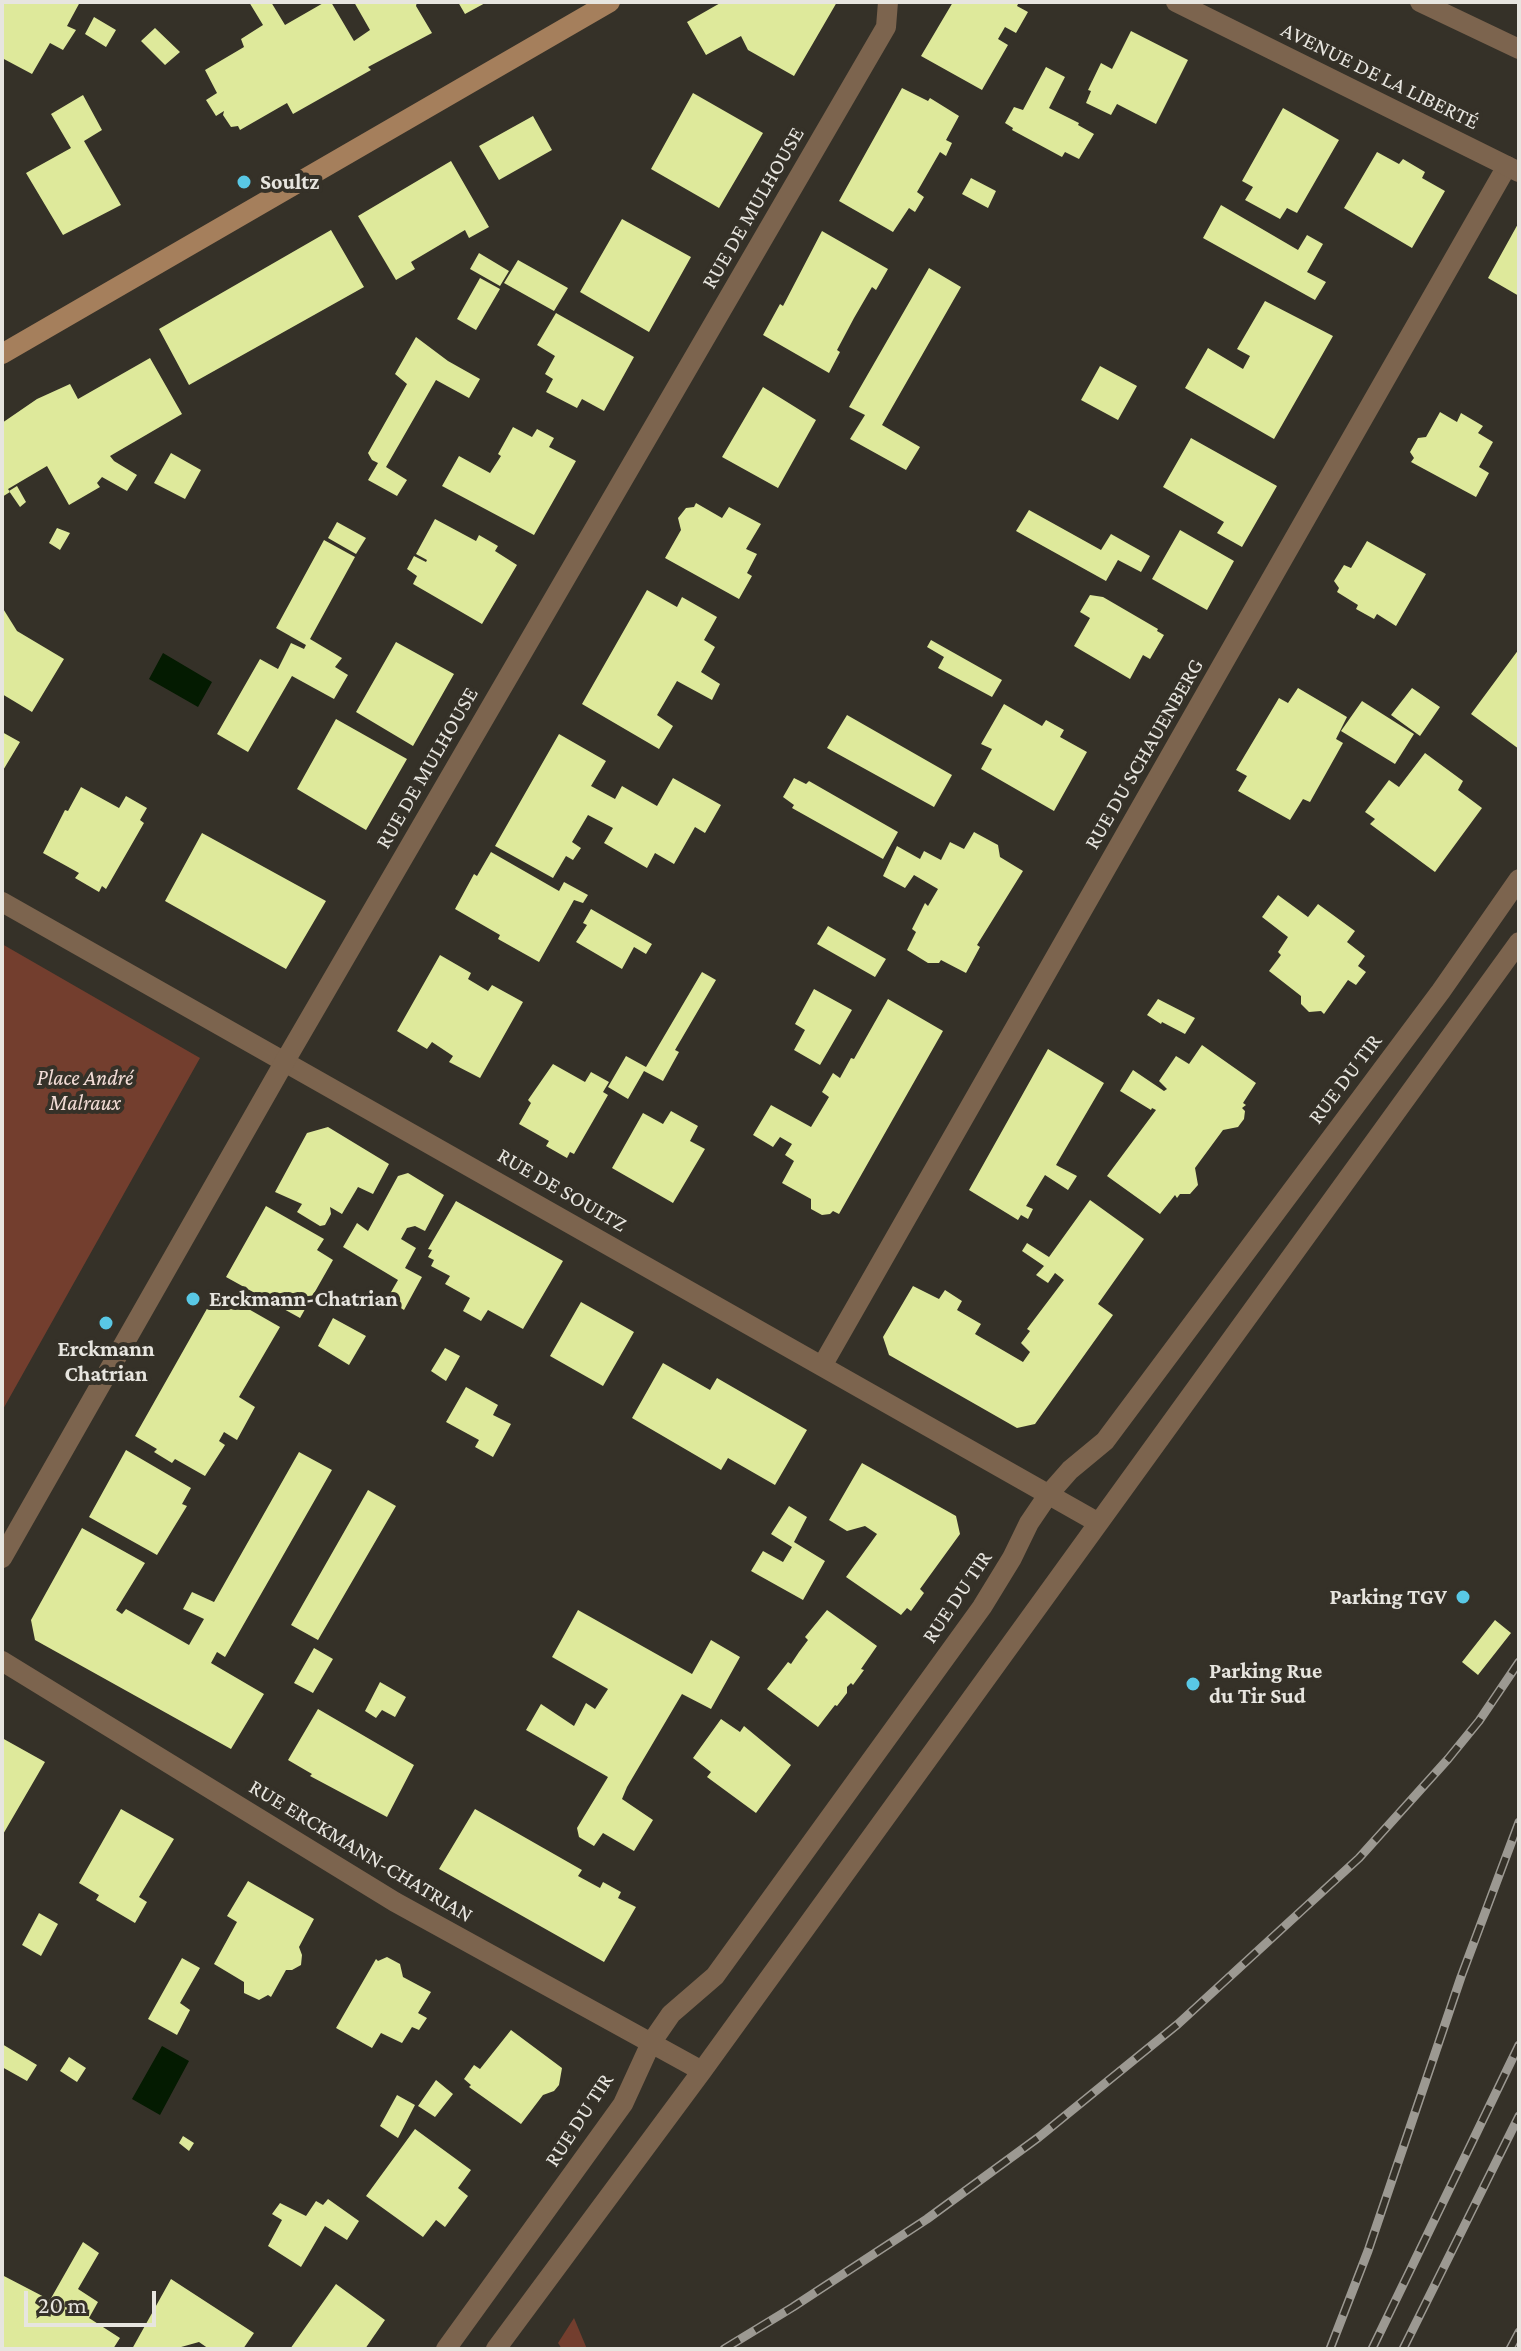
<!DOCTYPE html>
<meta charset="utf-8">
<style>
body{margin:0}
#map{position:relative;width:1521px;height:2351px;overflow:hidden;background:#353128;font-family:"Crimson Pro",serif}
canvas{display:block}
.frame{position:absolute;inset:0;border:4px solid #e7e5df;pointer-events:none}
.scale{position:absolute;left:24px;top:2291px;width:132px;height:36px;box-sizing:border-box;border:4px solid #e7e5df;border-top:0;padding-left:10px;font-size:24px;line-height:28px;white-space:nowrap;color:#e7e5df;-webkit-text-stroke:6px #353128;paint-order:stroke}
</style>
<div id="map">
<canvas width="1521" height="2351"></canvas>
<div class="frame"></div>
<div class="scale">20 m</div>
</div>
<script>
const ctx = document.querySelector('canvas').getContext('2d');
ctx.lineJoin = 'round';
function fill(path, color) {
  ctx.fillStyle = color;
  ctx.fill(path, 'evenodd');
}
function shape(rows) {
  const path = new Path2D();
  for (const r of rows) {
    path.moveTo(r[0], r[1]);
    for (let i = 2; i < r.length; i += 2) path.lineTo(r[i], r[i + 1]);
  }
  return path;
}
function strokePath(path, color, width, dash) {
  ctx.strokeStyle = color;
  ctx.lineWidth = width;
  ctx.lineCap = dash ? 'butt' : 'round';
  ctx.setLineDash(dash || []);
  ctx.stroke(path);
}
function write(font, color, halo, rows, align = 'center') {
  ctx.font = font + ' "Crimson Pro",serif';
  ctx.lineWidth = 8;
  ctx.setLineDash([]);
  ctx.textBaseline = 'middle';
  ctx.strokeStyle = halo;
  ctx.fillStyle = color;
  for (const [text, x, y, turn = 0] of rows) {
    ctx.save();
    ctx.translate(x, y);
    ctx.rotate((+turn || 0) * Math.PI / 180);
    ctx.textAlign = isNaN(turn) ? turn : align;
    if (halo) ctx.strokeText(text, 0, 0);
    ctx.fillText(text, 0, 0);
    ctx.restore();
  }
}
fill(shape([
 [2,944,200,1058,2,1411],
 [574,2318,587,2349,562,2349,558,2343]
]), '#733e2e');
fill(shape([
 [163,653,212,682,198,707,149,679],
 [162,2046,189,2061,160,2115,132,2099]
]), '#041b01');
fill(shape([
 [4,2,80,2,67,26,76,30,63,50,50,43,32,74,2,58],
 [249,2,271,2,285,25,325,2,331,2,354,41,370,30,354,2,417,2,416,6,432,33,368,67,371,70,293,114,287,103,240,130,238,126,231,127,223,115,224,111,216,116,206,100,217,93,205,70,244,47,241,39,263,25],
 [458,2,487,2,465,14],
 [722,2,837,2,794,76,748,50,741,36,706,55,687,22],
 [953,2,1019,2,1017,6,1028,12,1016,33,1005,27,998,39,1008,45,982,90,921,56],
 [94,17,116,30,106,47,85,34],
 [155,28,180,52,165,65,141,41],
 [1131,31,1188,60,1156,124,1117,104,1111,115,1086,103,1091,91,1088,90,1101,63,1112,69],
 [1046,67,1065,77,1049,108,1079,123,1078,125,1094,134,1079,159,1065,152,1062,157,1012,130,1013,128,1005,123,1014,107,1023,110],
 [902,88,928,101,930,98,959,116,946,140,952,143,946,156,940,152,917,192,924,197,915,212,909,208,893,232,839,201],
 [693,93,763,133,719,208,651,169],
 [83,95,102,130,84,141,121,205,63,235,26,173,71,148,51,114],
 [1283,108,1339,140,1297,213,1287,208,1280,219,1245,200,1253,187,1242,181],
 [533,116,552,150,499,180,479,146],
 [1377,152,1399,164,1403,159,1425,172,1422,178,1445,191,1412,248,1344,208],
 [451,161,489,227,469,238,465,230,411,262,415,269,396,280,358,216],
 [971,178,996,191,988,208,962,194],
 [1221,205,1298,250,1307,235,1323,244,1307,272,1326,282,1315,300,1203,238],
 [622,219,691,257,649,332,580,292],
 [1519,222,1519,296,1488,278],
 [331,230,364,287,189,385,159,329],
 [822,231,888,269,876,290,872,287,854,318,837,350,840,352,829,373,763,335,780,304,783,306],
 [479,253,509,271,500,286,470,269],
 [518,260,568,288,554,311,504,283],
 [929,268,961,287,882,425,920,447,906,470,850,439,865,415,849,407],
 [480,278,500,289,476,330,457,319],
 [1265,301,1333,336,1274,439,1185,388,1208,348,1243,369,1250,356,1237,349],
 [556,313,634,357,604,411,582,399,577,408,546,392,553,379,545,374,555,356,537,345],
 [416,337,448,361,480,379,469,398,436,380,386,467,407,480,397,496,368,480,378,463,372,460,368,453,407,384,395,374],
 [150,358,182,414,110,456,114,461,137,475,127,491,102,477,97,483,100,487,69,505,47,466,8,489,10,492,2,497,2,423,37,399,70,384,78,399],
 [1100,366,1137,386,1118,420,1081,400],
 [763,387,816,420,778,488,722,457],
 [1440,412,1457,422,1461,413,1483,426,1478,433,1493,442,1479,467,1489,473,1476,497,1411,462,1414,458,1410,452,1418,438,1426,437],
 [513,427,532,437,537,429,554,438,549,447,576,461,534,535,442,486,459,456,490,473,501,456,498,454],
 [1191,438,1277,486,1242,547,1217,533,1224,522,1163,487],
 [171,453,201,470,185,499,154,483],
 [17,486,26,502,20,507,9,491],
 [696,503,722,518,729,507,761,524,746,549,757,554,747,573,752,576,739,599,665,558,681,530,678,518,686,508,694,507],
 [1029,510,1101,550,1111,534,1150,556,1141,572,1118,560,1106,581,1016,531],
 [435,519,476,541,479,535,498,546,495,551,517,565,482,624,413,584,417,576,407,569,414,556,426,562,427,560,416,554],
 [337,522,366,538,356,554,328,538],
 [57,528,70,533,60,550,49,543],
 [1180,530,1234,561,1207,610,1152,579],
 [324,540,355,557,310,639,342,658,335,667,348,675,334,699,292,676,248,752,217,734,260,659,278,669,291,643,304,649,306,645,276,628],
 [1367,541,1426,574,1396,626,1377,614,1374,619,1356,609,1358,605,1337,592,1339,588,1334,581,1344,565,1351,568],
 [647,590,677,607,682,597,717,617,704,640,715,647,701,672,720,684,712,700,677,681,657,715,673,726,659,749,582,704],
 [1090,595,1103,597,1158,629,1157,631,1164,635,1150,659,1143,655,1130,679,1074,646,1090,618,1080,612],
 [2,607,17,631,64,659,32,712,2,694],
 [931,640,1002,680,992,697,938,668,944,657,927,647],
 [396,642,454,674,413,746,356,712],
 [1519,649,1519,749,1471,714],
 [1298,688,1347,717,1336,739,1343,743,1310,802,1303,799,1290,820,1238,791,1247,776,1236,770,1279,698,1288,703],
 [1412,688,1440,707,1420,736,1391,715],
 [1362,701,1414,734,1395,764,1341,731],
 [1004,704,1042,726,1046,720,1064,730,1060,737,1087,752,1054,811,981,769,992,749,981,744],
 [847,715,952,775,934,807,827,748],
 [336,719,407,759,366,830,297,789],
 [2,732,20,742,2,772],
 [559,734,606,761,591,786,615,799,622,786,657,806,673,778,721,805,705,833,695,827,674,864,655,853,647,868,604,843,613,828,588,815,572,842,581,848,573,860,566,856,553,878,495,846],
 [1425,753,1463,781,1458,790,1482,808,1435,872,1370,824,1375,819,1365,812,1389,780,1399,787],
 [794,778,806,784,809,781,898,832,883,859,792,808,794,805,783,797],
 [81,787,119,808,126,796,147,808,140,820,144,823,106,889,102,886,99,892,75,878,79,873,43,853,65,810,68,811],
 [974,832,998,845,1000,857,1023,871,977,945,980,947,966,973,941,960,939,963,928,963,907,950,916,932,912,929,925,903,928,906,938,889,914,875,905,888,883,876,897,846,920,859,924,851,941,860,950,842,964,849],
 [202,833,326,901,286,969,165,901],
 [491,852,559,891,564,882,588,895,583,903,574,900,539,962,498,939,500,935,455,909,474,874,477,876],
 [1278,895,1308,917,1318,904,1355,931,1347,942,1365,956,1358,966,1366,972,1356,985,1348,980,1324,1014,1321,1011,1309,1012,1301,1004,1301,996,1269,971,1281,955,1278,952,1288,937,1262,917],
 [591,909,652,944,646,954,634,947,622,969,576,942,587,925,583,923],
 [828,926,886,959,875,977,817,944],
 [440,955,471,973,468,979,488,991,492,985,523,1002,480,1078,449,1062,453,1056,432,1042,427,1049,397,1031],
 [702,972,716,980,675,1050,679,1052,663,1081,644,1071,628,1099,608,1087,626,1056,646,1067],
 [814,989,852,1010,820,1065,794,1050,805,1030,795,1024],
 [888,999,943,1031,839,1214,833,1211,830,1214,822,1215,811,1209,811,1199,782,1183,794,1161,785,1155,792,1144,780,1137,773,1147,753,1135,771,1105,811,1127,829,1097,822,1092,833,1073,840,1078,851,1058,854,1059],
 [1158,999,1195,1018,1185,1034,1162,1022,1161,1024,1147,1015],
 [1202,1045,1256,1083,1243,1103,1246,1105,1242,1108,1245,1111,1244,1119,1238,1127,1223,1130,1195,1168,1198,1185,1190,1194,1180,1194,1177,1198,1175,1195,1160,1214,1107,1176,1156,1110,1152,1108,1151,1110,1120,1091,1133,1070,1164,1091,1167,1089,1159,1081,1176,1056,1189,1064],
 [1048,1049,1104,1083,1056,1165,1077,1176,1068,1190,1045,1175,1026,1206,1033,1209,1028,1219,1021,1215,1018,1220,969,1190],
 [553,1064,585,1082,591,1072,609,1082,603,1092,608,1095,574,1154,570,1152,567,1158,546,1146,549,1141,519,1124,531,1103,528,1100],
 [671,1111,698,1126,690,1141,705,1149,673,1203,612,1168,643,1113,663,1124],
 [328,1127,389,1164,373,1194,358,1187,342,1214,330,1207,331,1214,325,1225,320,1226,297,1212,302,1204,275,1192,307,1133],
 [408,1173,444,1195,425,1231,415,1226,407,1228,401,1239,416,1248,405,1268,422,1277,404,1310,387,1299,398,1280,343,1247,357,1223,368,1231,398,1176],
 [1090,1200,1144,1239,1098,1304,1113,1315,1035,1424,1017,1428,889,1355,883,1337,913,1286,939,1299,945,1290,962,1301,957,1310,981,1324,975,1334,1023,1362,1030,1352,1021,1343,1030,1331,1027,1329,1064,1280,1055,1273,1048,1283,1036,1275,1044,1266,1022,1251,1027,1243,1049,1257],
 [456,1201,563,1261,523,1329,488,1310,481,1321,463,1311,470,1298,445,1284,450,1276,431,1266,434,1260,428,1257,432,1250,428,1249],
 [266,1206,324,1239,317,1250,333,1260,300,1318,226,1277],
 [217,1291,280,1327,239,1397,255,1407,237,1440,224,1432,219,1441,225,1445,205,1476,175,1459,172,1463,154,1452,157,1449,135,1436],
 [581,1302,634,1332,603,1386,550,1356],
 [333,1318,366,1336,349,1365,318,1346],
 [445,1348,460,1356,446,1381,431,1371],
 [663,1363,710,1390,717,1378,807,1430,775,1485,728,1458,721,1470,632,1418],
 [466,1387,498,1405,493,1415,511,1424,493,1457,475,1447,479,1440,446,1422],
 [126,1450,191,1488,182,1504,187,1506,157,1555,89,1517],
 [299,1452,332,1470,225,1657,217,1652,211,1663,264,1694,231,1749,35,1640,31,1620,82,1528,145,1563,116,1610,122,1614,126,1609,189,1645,204,1619,183,1609,192,1592,214,1602],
 [862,1463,956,1516,960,1534,920,1589,924,1593,911,1611,907,1608,901,1615,846,1577,877,1534,865,1526,847,1531,829,1520],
 [368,1490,396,1506,318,1640,291,1625],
 [789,1506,807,1517,794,1542,825,1561,803,1600,751,1571,763,1551,783,1562,792,1547,771,1534],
 [578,1610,692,1674,711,1640,740,1657,711,1709,682,1694,627,1787,622,1799,653,1820,634,1851,603,1833,594,1846,579,1837,577,1828,608,1777,526,1730,541,1704,574,1726,586,1703,595,1709,608,1689,552,1657],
 [827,1610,877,1646,861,1669,864,1670,853,1685,851,1683,847,1687,847,1693,837,1706,835,1705,818,1727,767,1689,788,1662,791,1664,799,1652,808,1640,805,1637],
 [1495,1620,1511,1633,1478,1675,1462,1662],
 [314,1648,333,1659,313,1693,294,1683],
 [380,1682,406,1697,395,1717,382,1710,376,1718,365,1711],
 [318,1709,414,1765,387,1817,310,1776,312,1774,288,1760],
 [721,1719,740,1732,744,1726,791,1765,756,1813,707,1777,711,1772,693,1758],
 [2,1738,45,1762,2,1836],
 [121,1809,174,1839,139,1897,147,1902,135,1923,96,1900,99,1895,79,1883],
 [475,1809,582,1870,578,1876,600,1888,603,1882,621,1892,618,1898,636,1907,604,1962,439,1869],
 [248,1881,314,1919,299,1947,302,1955,301,1965,292,1970,286,1970,271,1997,268,1995,259,2000,244,1993,244,1982,214,1964,237,1922,227,1916],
 [39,1913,58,1924,41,1956,22,1945],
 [387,1957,400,1964,403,1977,431,1992,418,2013,427,2018,419,2030,412,2027,402,2043,381,2033,372,2048,336,2028,376,1959,378,1961],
 [182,1958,200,1968,180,2003,190,2010,177,2035,148,2019],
 [511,2030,562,2068,559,2085,554,2091,543,2095,521,2124,469,2087,471,2085,464,2079,474,2065,480,2069],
 [2,2044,37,2065,27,2081,2,2067],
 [69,2057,86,2068,77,2082,60,2071],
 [436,2080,453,2094,435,2117,418,2106],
 [397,2095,415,2105,398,2138,380,2126],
 [415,2129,471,2170,458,2188,468,2196,445,2227,436,2220,423,2237,366,2196],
 [183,2136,194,2143,189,2151,179,2143],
 [328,2199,359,2221,347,2240,325,2226,301,2267,268,2246,282,2220,272,2214,280,2203,306,2216,316,2201,323,2205],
 [83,2242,99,2253,78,2289,98,2302,89,2318,120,2338,113,2349,2,2349,2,2275,50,2300],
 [171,2279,254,2333,243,2349,209,2349,199,2342,174,2349,132,2349],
 [336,2284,385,2320,365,2349,290,2349]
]), '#dee99b');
strokePath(shape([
 [2,902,1097,1522],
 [822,1366,1507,166],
 [2,1661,395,1902,702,2071],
 [446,2349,623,2104,651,2043,671,2014,715,1976,982,1607,1012,1558,1029,1523,1048,1495,1070,1470,1105,1441,1441,991,1519,879],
 [496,2349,702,2071,1519,942]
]), '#7c644e', 20);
strokePath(shape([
 [1176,2,1519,172],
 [1420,2,1519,49],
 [2,1558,285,1061,886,27,888,2]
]), '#7c644e', 20);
strokePath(shape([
 [2,354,610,2]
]), '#a57f5c', 20);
const rail = shape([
 [724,2349,793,2307,927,2219,1039,2137,1178,2024,1359,1858,1448,1759,1479,1721,1519,1662],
 [1330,2349,1368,2251,1461,1977,1519,1822],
 [1372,2349,1519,2045],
 [1403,2349,1519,2116],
 [1510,2349,1519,2332]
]);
strokePath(rail, '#9c9992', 9);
strokePath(rail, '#353128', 6, [18]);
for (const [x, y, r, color] of [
 [244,182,8,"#59c8e5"],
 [193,1299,8,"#59c8e5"],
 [106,1323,8,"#59c8e5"],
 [1463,1597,8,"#59c8e5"],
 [1193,1684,8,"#59c8e5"]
]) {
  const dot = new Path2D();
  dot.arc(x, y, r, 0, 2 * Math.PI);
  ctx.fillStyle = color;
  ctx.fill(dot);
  strokePath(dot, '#353128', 3);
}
write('22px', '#e7e5df', '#353128', [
 ["AVENUE DE LA LIBERTÉ",1380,76,26],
 ["RUE DE MULHOUSE",753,208,-60],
 ["RUE DU SCHAUENBERG",1144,754,-60],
 ["RUE DE MULHOUSE",427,768,-60],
 ["RUE DU TIR",1345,1079,-53],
 ["RUE DE SOULTZ",562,1190,30],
 ["RUE DU TIR",957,1597,-56],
 ["RUE ERCKMANN-CHATRIAN",361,1851,31],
 ["RUE DU TIR",579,2120,-57]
]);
write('bold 22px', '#e7e5df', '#353128', [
 ["Soultz",260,182],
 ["Erckmann-Chatrian",209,1299],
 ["Erckmann",106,1349,"center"],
 ["Chatrian",106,1374,"center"],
 ["Parking TGV",1447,1597,"right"],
 ["Parking Rue",1209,1671],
 ["du Tir Sud",1209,1696]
], 'left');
write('italic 22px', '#f2dcd6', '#353128', [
 ["Place André",85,1078],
 ["Malraux",85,1103]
]);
</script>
